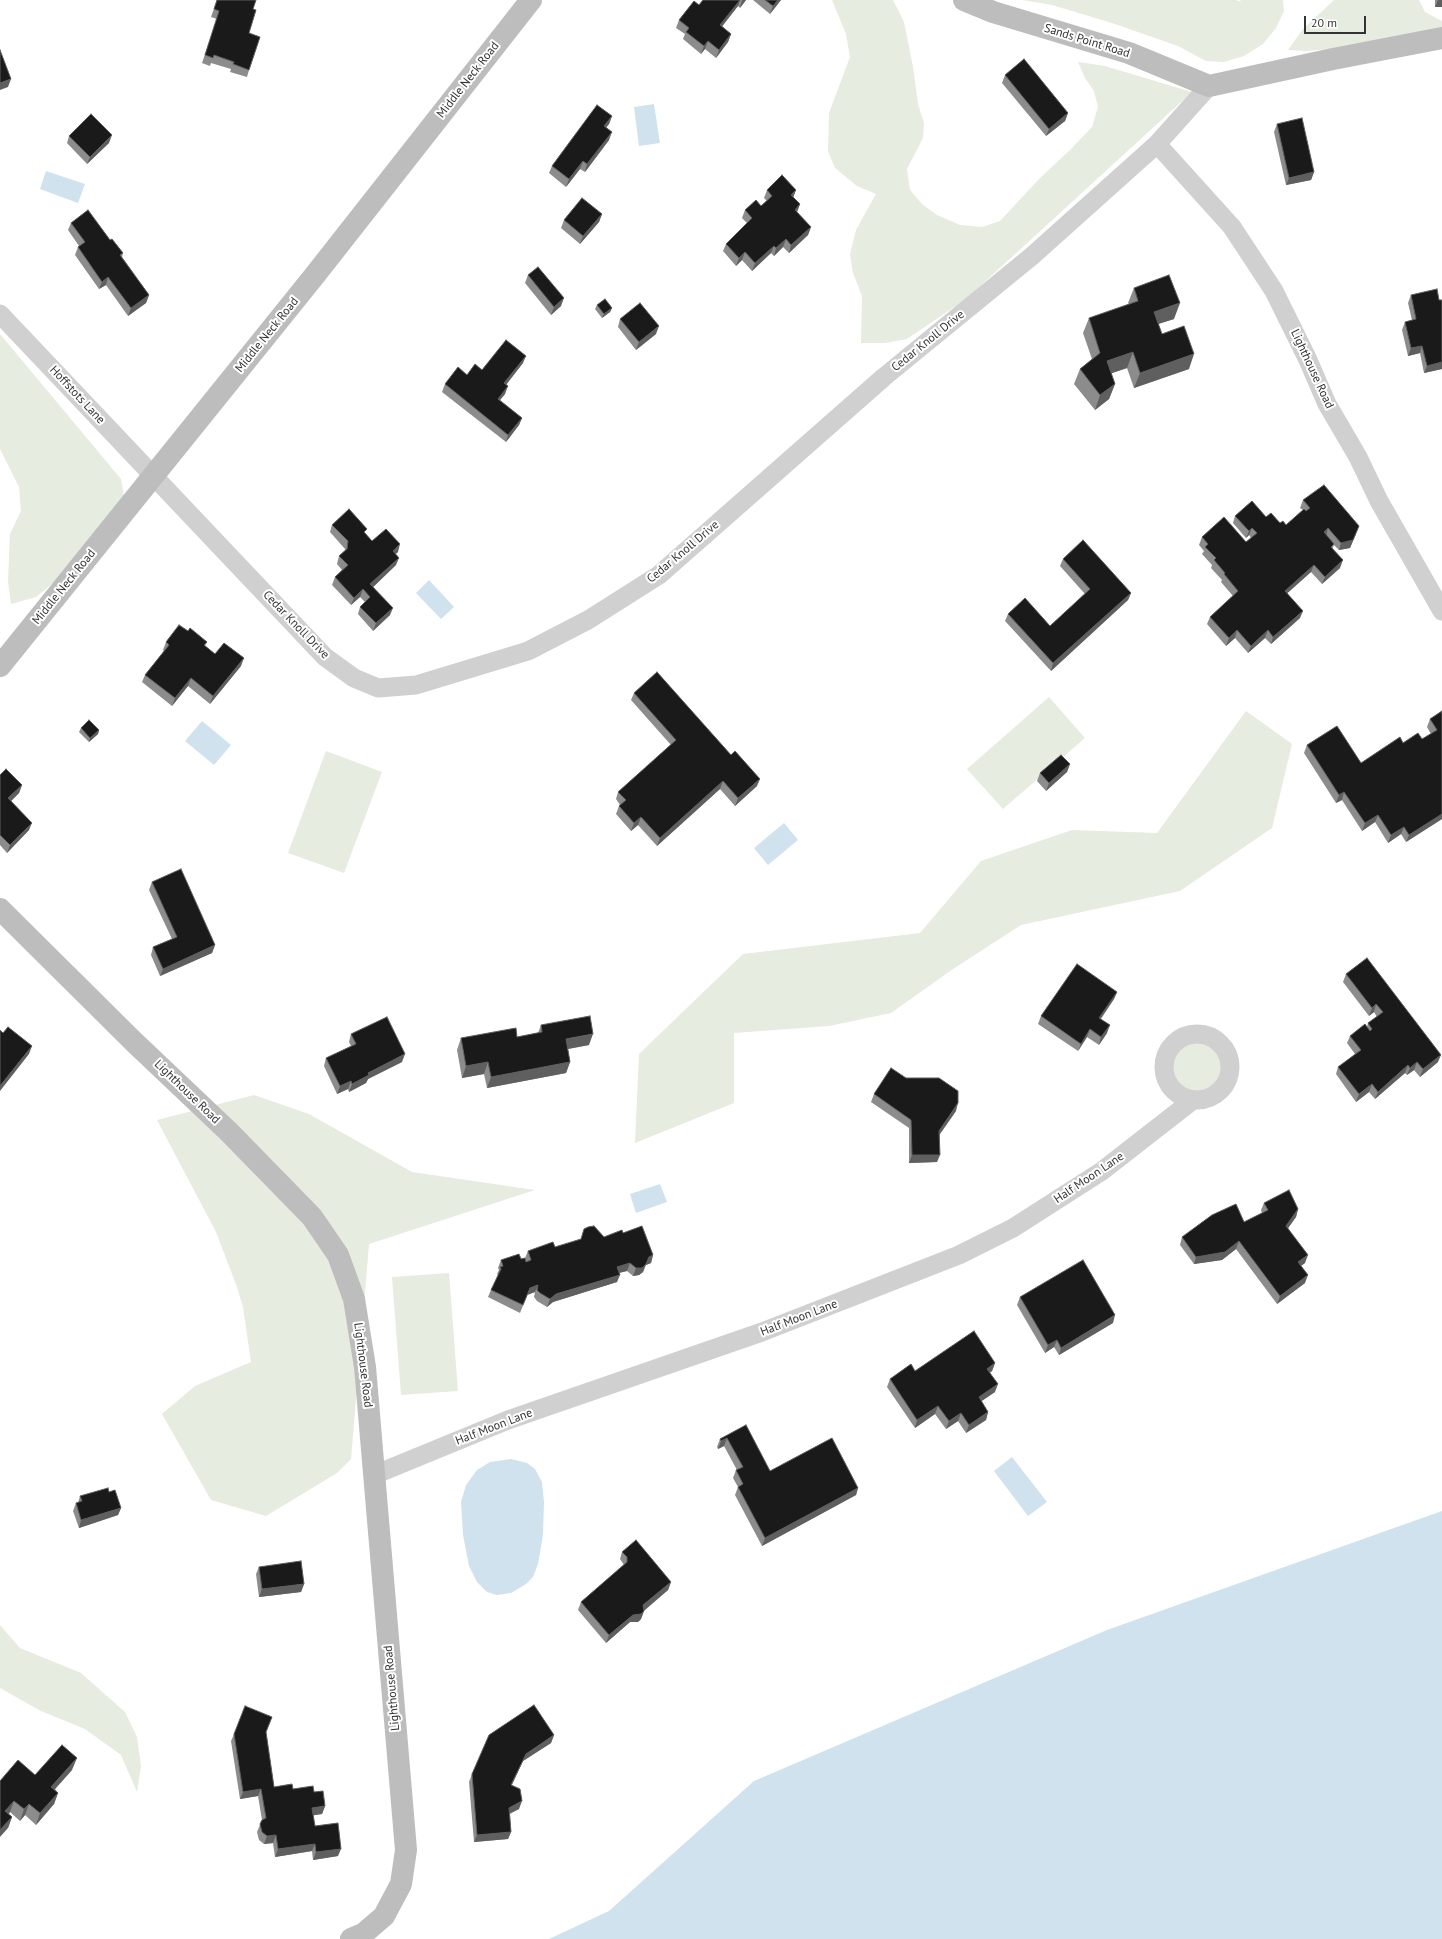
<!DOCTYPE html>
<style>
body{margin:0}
#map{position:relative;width:1442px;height:1939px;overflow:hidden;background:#fff;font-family:"PT Sans",sans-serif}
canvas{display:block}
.scale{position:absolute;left:1304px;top:16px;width:62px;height:18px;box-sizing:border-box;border:2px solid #333;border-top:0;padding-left:5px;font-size:12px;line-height:14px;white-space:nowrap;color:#333;-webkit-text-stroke:3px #fff;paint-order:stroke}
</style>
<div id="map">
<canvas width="1442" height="1939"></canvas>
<div class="scale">20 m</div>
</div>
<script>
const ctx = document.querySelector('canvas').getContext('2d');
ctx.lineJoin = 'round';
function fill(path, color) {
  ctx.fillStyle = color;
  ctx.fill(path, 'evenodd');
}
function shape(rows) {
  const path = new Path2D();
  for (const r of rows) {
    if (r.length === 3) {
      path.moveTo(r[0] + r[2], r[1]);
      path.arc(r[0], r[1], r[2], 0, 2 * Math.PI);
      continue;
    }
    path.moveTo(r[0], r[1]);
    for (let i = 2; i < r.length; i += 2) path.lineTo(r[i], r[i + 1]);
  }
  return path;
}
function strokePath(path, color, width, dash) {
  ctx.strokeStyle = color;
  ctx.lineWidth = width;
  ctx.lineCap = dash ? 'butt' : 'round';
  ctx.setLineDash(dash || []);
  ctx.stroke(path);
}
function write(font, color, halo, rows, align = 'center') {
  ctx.font = font + ' "PT Sans",sans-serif';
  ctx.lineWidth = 4;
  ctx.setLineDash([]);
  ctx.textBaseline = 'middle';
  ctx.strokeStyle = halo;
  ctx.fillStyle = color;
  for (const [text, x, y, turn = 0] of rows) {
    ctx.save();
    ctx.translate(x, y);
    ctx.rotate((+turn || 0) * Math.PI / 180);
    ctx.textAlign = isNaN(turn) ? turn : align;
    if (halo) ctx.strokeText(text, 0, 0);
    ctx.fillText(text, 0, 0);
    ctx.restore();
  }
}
fill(shape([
 [832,0,893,0,904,22,913,67,918,104,924,123,923,138,907,169,910,190,922,204,937,215,960,225,982,227,1000,221,1040,178,1070,150,1092,127,1098,107,1094,91,1085,78,1078,62,1105,66,1192,92,966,299,907,339,885,343,861,343,862,296,853,273,850,254,856,230,876,194,857,186,835,168,828,151,829,113,850,57,846,34],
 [1022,0,1236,0,1241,2,1240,0,1283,0,1284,11,1276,28,1263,44,1244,56,1224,62,1206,61,1178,46,1112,23,1052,5],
 [1334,0,1419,0,1425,12,1442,21,1442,28,1330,49,1306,51,1288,50,1303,29],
 [0,334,121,479,124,496,59,578,36,597,11,604,8,581,10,534,21,511,19,487,0,449],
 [1049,697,1085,738,1003,809,967,769],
 [1246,711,1292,744,1272,828,1180,891,1021,925,953,969,891,1013,829,1026,734,1033,734,1103,635,1143,639,1054,743,954,920,933,981,861,1072,830,1157,833],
 [326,751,382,772,344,873,288,853],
 [1197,1068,26],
 [254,1095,309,1114,412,1172,535,1190,369,1244,351,1459,337,1473,266,1516,211,1500,162,1414,195,1386,251,1362,243,1307,237,1287,216,1232,157,1120],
 [449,1273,458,1391,401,1395,392,1277],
 [0,1625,20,1648,81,1673,125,1712,137,1737,141,1766,137,1792,121,1755,85,1729,41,1711,0,1688]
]), '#e6ecdf');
fill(shape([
 [654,104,660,143,639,146,634,107],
 [46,171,85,184,78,203,40,189],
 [429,580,454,607,441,619,416,593],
 [202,721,231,745,214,765,185,741],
 [784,823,798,840,768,865,754,848],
 [660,1184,667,1202,636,1213,630,1194],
 [1012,1457,1047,1502,1028,1516,994,1471],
 [511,1459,527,1463,535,1469,542,1482,544,1502,543,1535,538,1564,533,1577,526,1584,511,1593,497,1595,487,1592,477,1582,469,1566,463,1535,461,1502,466,1485,477,1470,490,1462],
 [1442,1511,1442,1939,549,1939,609,1911,754,1781,1107,1630]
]), '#cfe2ee');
strokePath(shape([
 [1157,144,1232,227,1274,291,1308,360,1327,404,1358,457,1379,501,1442,611],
 [0,314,325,657,354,678,378,688,416,685,528,651,588,620,659,575,884,377,1032,256,1157,144,1209,86],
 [1197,1067,33],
 [374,1475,508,1420,762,1332,959,1255,1013,1228,1102,1171,1193,1100]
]), '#d0d0d0', 19);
strokePath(shape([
 [964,0,993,12,1129,53,1209,86,1333,59,1442,38],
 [0,666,315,275,531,0],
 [0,909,133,1041,229,1132,312,1217,338,1255,354,1299,365,1367,406,1850,401,1884,384,1916,363,1934,351,1939]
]), '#bdbdbd', 22);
fill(shape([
 [217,0,253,9,249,33,249,70,247,77,230,72,231,69,211,63,210,66,202,63,217,19,211,17],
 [703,0,746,0,740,8,738,6,722,26,731,34,728,42,716,58,705,49,701,54,683,39,685,34,676,28,679,20,699,5],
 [753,0,781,0,770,14],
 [1435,0,1442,0,1435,7],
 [1005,75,1068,113,1065,121,1046,136,1002,83],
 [612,116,609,124,606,127,609,140,585,172,580,169,566,187,549,173,552,166],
 [1277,124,1314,172,1311,180,1286,185,1274,132],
 [69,136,109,143,87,164,67,143],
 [767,190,796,190,793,197,800,204,797,212,811,227,808,235,789,253,783,247,774,256,771,253,752,271,742,260,736,266,723,251,726,244,747,223,742,218,745,210,761,206,767,201,764,198],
 [602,214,599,222,580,244,561,228,564,220],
 [71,223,110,240,123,253,122,257,149,295,146,303,128,316,106,285,99,289,75,255,78,247,79,246,68,230],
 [528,275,561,306,551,315,525,283],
 [1134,288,1174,319,1158,324,1162,334,1189,369,1134,388,1127,368,1111,373,1115,384,1109,399,1095,410,1074,384,1080,369,1092,359,1083,333,1089,318,1129,304,1128,303],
 [1411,295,1439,300,1442,300,1442,369,1424,373,1420,353,1408,356,1402,330,1405,322,1412,320,1408,303],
 [597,305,612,308,610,312,602,318,595,309],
 [620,319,656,334,636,350,618,327],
 [523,363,506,385,505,394,500,400,522,418,519,425,506,442,442,392,445,384,467,375,482,370],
 [1303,500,1356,534,1350,548,1339,550,1334,545,1332,549,1340,568,1322,584,1311,572,1287,593,1300,618,1271,644,1265,638,1248,653,1235,638,1226,646,1207,624,1210,617,1233,596,1221,582,1222,580,1211,568,1212,565,1202,554,1204,551,1199,545,1202,537,1246,542,1251,538,1249,535,1246,538,1233,523,1235,516,1266,517,1286,525,1303,510,1300,508],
 [332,525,365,534,372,541,398,552,395,554,396,565,373,587,390,615,373,631,358,614,360,607,365,602,360,597,351,605,332,585,335,577,342,570,337,564,339,556,345,550,345,549,330,532],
 [1063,559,1131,593,1128,600,1051,671,1005,621,1008,614,1050,626,1085,594,1060,566],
 [188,631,207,642,205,646,215,654,241,666,210,704,188,686,172,706,142,682,145,675,164,651,163,650,166,642],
 [634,693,757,786,735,806,720,789,657,846,638,825,631,831,616,814,619,806,620,805,616,799,618,792,671,745,631,700],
 [1442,711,1442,819,1406,842,1401,834,1388,843,1375,822,1362,831,1342,800,1336,803,1304,753,1307,745,1361,763,1403,743,1422,739,1431,734,1427,727,1430,719],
 [81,728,99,730,98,734,89,742,79,732],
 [1070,764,1067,772,1046,791,1037,781,1040,773],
 [0,775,22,785,19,793,11,801,29,830,7,853,0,845],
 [152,882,215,945,212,953,160,976,151,955,153,947,172,939,149,890],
 [1346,974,1438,1062,1420,1077,1414,1070,1407,1075,1405,1073,1375,1099,1369,1092,1356,1102,1336,1074,1338,1067,1355,1054,1347,1043,1350,1036,1367,1027,1368,1023,1377,1017,1374,1012,1369,1016,1343,982],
 [1117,992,1114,999,1101,1019,1107,1033,1099,1045,1087,1037,1078,1051,1038,1024,1041,1016],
 [541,1025,589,1045,568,1049,570,1062,566,1073,487,1088,484,1074,462,1078,457,1050,461,1038,517,1037,538,1033],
 [351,1034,402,1062,368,1079,366,1083,349,1092,348,1089,337,1094,324,1066,326,1058,351,1046,349,1042],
 [906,1078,956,1111,940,1134,937,1162,909,1163,909,1128,871,1102,874,1094],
 [1264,1203,1298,1209,1296,1217,1288,1228,1305,1263,1301,1266,1305,1283,1277,1304,1236,1249,1222,1260,1194,1264,1180,1245,1182,1237,1244,1222,1262,1213,1261,1210],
 [623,1233,653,1255,651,1263,646,1265,643,1272,639,1275,633,1276,627,1271,619,1273,617,1282,553,1302,547,1307,537,1301,534,1297,535,1292,527,1295,520,1313,488,1297,491,1290,498,1275,497,1274,499,1270,498,1268,501,1260,525,1258,528,1251,555,1247],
 [1020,1297,1113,1323,1059,1355,1054,1347,1045,1353,1017,1305],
 [995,1363,992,1371,990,1373,995,1392,981,1401,988,1412,986,1420,966,1433,958,1421,946,1429,935,1414,915,1428,887,1387,890,1379,915,1371],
 [746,1425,770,1471,858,1488,856,1495,762,1546,735,1495,738,1487,733,1478,736,1470,737,1470,724,1446,718,1449,717,1447,720,1439],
 [109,1492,121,1508,118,1515,79,1528,73,1511,76,1503,78,1503,80,1496],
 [622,1552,671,1582,668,1590,644,1611,641,1619,638,1622,630,1622,606,1643,578,1610,581,1602,624,1565,620,1559],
 [259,1567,304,1584,301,1592,259,1597,256,1574],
 [266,1732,274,1787,293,1789,314,1792,325,1806,322,1814,313,1815,315,1826,338,1856,313,1860,312,1851,275,1857,273,1843,264,1844,259,1840,257,1832,262,1820,258,1796,240,1799,231,1741,234,1734],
 [554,1735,551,1743,523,1761,512,1785,519,1809,510,1814,511,1832,508,1839,474,1842,469,1782,472,1774],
 [72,1770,55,1789,58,1793,54,1804,36,1825,25,1815,20,1821,10,1812,9,1814,12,1817,8,1828,0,1781]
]), '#8c8c8c');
fill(shape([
 [740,0,738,6,717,33,720,25],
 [742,0,746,0,740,8],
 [778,0,781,0,770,14,773,6],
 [1438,0,1442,0,1442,7,1435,7],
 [731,34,728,42,716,58,719,50],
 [708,41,705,49,701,54,704,46],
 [11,79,8,87,0,90,0,83],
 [1068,113,1065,121,1046,136,1049,129],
 [612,116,609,124,601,134,604,126],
 [612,132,609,140,585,172,587,164],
 [112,135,109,143,87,164,90,157],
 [583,161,580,169,566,187,569,179],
 [1314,172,1311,180,1286,185,1289,178],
 [796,190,793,198,791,195],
 [800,204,797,212,792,217,795,210],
 [602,214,599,222,580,244,583,236],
 [811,227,808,235,789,253,791,245],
 [786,239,783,247,774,256,776,248],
 [774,246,771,253,752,271,755,263],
 [745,252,742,260,736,266,739,258],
 [108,277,106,285,99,289,102,282],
 [149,295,146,303,128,316,131,308],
 [564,298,561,306,551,315,554,307],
 [1180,303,1174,319,1149,327,1154,312],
 [612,308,610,312,602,318,604,314],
 [659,326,656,334,636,350,639,342],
 [1422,346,1420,353,1408,356,1411,348],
 [1133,352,1127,368,1101,377,1107,361],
 [1194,354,1189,369,1134,388,1140,373],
 [526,356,523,363,501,391,504,383],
 [1442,362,1442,369,1424,373,1427,366],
 [1115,384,1109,399,1095,410,1100,395],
 [508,386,505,394,495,406,498,399],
 [522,418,519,425,506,442,508,435],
 [1359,526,1350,548,1339,550,1341,543],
 [1252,528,1249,535,1246,538,1249,531],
 [1328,528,1326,536,1324,532],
 [400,544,398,552,390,559,393,551],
 [399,558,396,565,368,592,370,584],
 [1343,560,1340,568,1322,584,1325,577],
 [1314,565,1311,572,1282,598,1285,591],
 [363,589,360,597,351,605,354,598],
 [1131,593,1128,600,1051,671,1053,663],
 [393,608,390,615,373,631,376,623],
 [1303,611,1300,618,1271,644,1273,637],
 [1237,630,1235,638,1226,646,1229,638],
 [1268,630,1265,638,1248,653,1251,646],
 [244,658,241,666,210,704,213,696],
 [191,678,188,686,172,706,175,698],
 [99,730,98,734,89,742,90,738],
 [1070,764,1067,772,1046,791,1049,783],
 [760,779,757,786,735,806,738,798],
 [723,781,720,789,657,846,660,838],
 [22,785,19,793,6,806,8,798],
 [1344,792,1342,800,1336,803,1339,795],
 [1442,814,1442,819,1406,842,1409,835],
 [1378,815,1375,822,1362,831,1365,823],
 [641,817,638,825,631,831,634,823],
 [32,823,29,830,7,853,10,845],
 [1404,827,1401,834,1388,843,1391,835],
 [215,945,212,953,160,976,163,969],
 [1117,992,1114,999,1096,1025,1099,1018],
 [1376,1004,1374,1012,1369,1016,1372,1008],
 [1110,1025,1107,1033,1099,1045,1101,1037],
 [1090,1029,1087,1037,1078,1051,1081,1044],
 [593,1034,589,1045,562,1050,566,1039],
 [32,1046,29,1054,0,1091,0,1086],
 [405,1054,402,1062,368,1079,366,1083,349,1092,352,1084,368,1073],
 [1441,1055,1438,1062,1420,1077,1423,1069],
 [488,1062,484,1074,462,1078,466,1066],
 [570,1062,566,1073,487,1088,491,1077],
 [1417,1062,1414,1070,1407,1075,1410,1068],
 [1408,1065,1405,1073,1375,1099,1378,1092],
 [351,1081,348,1089,337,1094,340,1086],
 [1372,1084,1369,1092,1356,1102,1359,1094],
 [958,1103,956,1111,937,1138,939,1131],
 [912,1155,940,1155,937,1162,909,1163],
 [1298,1209,1296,1217,1284,1234,1286,1226],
 [1239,1241,1236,1249,1222,1260,1194,1264,1196,1257],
 [653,1255,651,1263,646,1265,649,1257],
 [1308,1255,1305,1263,1295,1270,1298,1262],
 [630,1263,627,1271,614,1274,617,1267],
 [646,1264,643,1272,639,1275,633,1276,636,1268],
 [620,1275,617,1282,553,1302,547,1307,550,1299,556,1294],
 [1308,1275,1305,1283,1277,1304,1280,1296],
 [538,1285,535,1292,527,1295,520,1313,530,1288],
 [1115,1315,1113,1323,1059,1355,1061,1348],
 [1057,1340,1054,1347,1045,1353,1048,1345],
 [995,1363,992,1371,984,1376,987,1369],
 [998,1384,995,1392,976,1405,979,1397],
 [938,1406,935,1414,915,1428,917,1420],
 [988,1412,986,1420,966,1433,969,1425],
 [961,1413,958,1421,946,1429,949,1421],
 [727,1438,724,1446,718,1449,721,1441],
 [858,1488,856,1495,762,1546,765,1538],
 [121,1508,118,1515,79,1528,81,1520],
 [671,1582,668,1590,641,1613,643,1605],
 [304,1584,301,1592,259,1597,262,1589],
 [644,1611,641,1619,638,1622,630,1622,606,1643,609,1635,633,1615],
 [554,1735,551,1743,523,1761,508,1792,511,1785,526,1754],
 [77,1758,72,1770,47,1798,51,1787],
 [261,1789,258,1796,240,1799,243,1792],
 [58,1793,54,1804,36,1825,40,1813],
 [14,1801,10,1812,1,1822,5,1811],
 [522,1801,519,1809,506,1815,509,1808],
 [29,1804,25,1815,20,1821,24,1809],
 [325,1806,322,1814,309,1816,312,1808],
 [12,1817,8,1828,0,1837,0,1830],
 [511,1832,508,1839,474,1842,477,1835],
 [276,1835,273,1843,264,1844,267,1836],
 [315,1844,312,1851,275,1857,278,1849],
 [341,1849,338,1856,313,1860,316,1852]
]), '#5f5f5f');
const building = shape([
 [217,0,256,0,253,9,256,10,249,33,260,37,249,70,233,64,234,62,214,55,213,58,205,55,219,11,214,9,217,0],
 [703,0,740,0,720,25,731,34,719,50,708,41,704,46,686,32,689,28,679,20,694,1,699,5,703,0],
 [765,0,778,0,773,6,765,0],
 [0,50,11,79,0,83,0,50],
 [1024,59,1068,113,1049,129,1005,75,1024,59],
 [597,105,612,116,604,126,612,132,587,164,583,161,569,179,552,166,597,105],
 [91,114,112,135,90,157,69,136,91,114],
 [1302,118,1314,172,1289,178,1277,124,1302,118],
 [782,175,796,190,791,195,800,204,795,210,811,227,791,245,786,239,776,248,774,246,755,263,745,252,739,258,726,244,752,218,745,210,756,200,761,206,772,196,767,190,782,175],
 [582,198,602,214,583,236,564,220,582,198],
 [88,210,110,240,112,239,123,253,120,255,149,295,131,308,108,277,102,282,78,247,85,242,71,223,88,210],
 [538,267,564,298,554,307,528,275,538,267],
 [1169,275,1180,303,1154,312,1162,334,1184,326,1194,354,1140,373,1133,352,1107,361,1115,384,1100,395,1080,369,1100,353,1089,318,1138,301,1134,288,1169,275],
 [1437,289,1439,300,1442,300,1442,362,1427,366,1422,346,1411,348,1405,322,1416,319,1411,295,1437,289],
 [605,299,612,308,604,314,597,305,605,299],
 [640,303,659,326,639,342,620,319,640,303],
 [506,340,526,356,504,383,508,386,498,399,522,418,508,435,445,384,458,367,467,375,475,364,482,370,506,340],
 [1324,485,1359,526,1353,540,1341,543,1328,528,1324,532,1334,544,1331,547,1343,560,1325,577,1314,565,1285,591,1303,611,1273,637,1268,630,1251,646,1237,630,1229,638,1210,617,1238,591,1224,574,1225,573,1214,560,1216,558,1205,547,1208,544,1202,537,1224,517,1246,542,1257,533,1252,528,1249,531,1235,516,1252,501,1266,517,1271,513,1280,523,1283,521,1286,525,1304,509,1306,511,1310,508,1303,500,1324,485],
 [349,509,367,529,364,532,372,541,386,529,400,544,393,551,399,558,370,584,393,608,376,623,360,607,370,597,363,589,354,598,335,577,348,565,339,556,347,549,348,541,332,525,349,509],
 [1083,540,1131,593,1053,663,1008,614,1025,598,1050,626,1090,589,1063,559,1083,540],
 [179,625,188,631,190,628,207,642,204,645,215,654,224,643,244,658,213,696,191,678,175,698,145,675,169,645,166,642,179,625],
 [657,672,731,755,735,751,760,779,738,798,723,781,660,838,641,817,634,823,619,806,626,800,618,792,676,740,634,693,657,672],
 [1442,711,1442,814,1409,835,1404,827,1391,835,1378,815,1365,823,1344,792,1339,795,1307,745,1337,726,1361,763,1400,737,1403,743,1418,733,1422,739,1437,730,1430,719,1442,711],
 [89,720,99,730,90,738,81,728,89,720],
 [1061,755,1070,764,1049,783,1040,773,1061,755],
 [6,769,22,785,8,798,32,823,10,845,0,835,0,775,6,769],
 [181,869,215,945,163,969,153,947,177,937,152,882,181,869],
 [1367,958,1441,1055,1423,1069,1417,1062,1410,1068,1408,1065,1378,1092,1372,1084,1359,1094,1338,1067,1361,1050,1350,1036,1365,1024,1370,1031,1372,1029,1368,1023,1383,1012,1376,1004,1372,1008,1346,974,1367,958],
 [1077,964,1117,992,1099,1018,1110,1025,1101,1037,1090,1029,1081,1044,1041,1016,1077,964],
 [590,1016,593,1034,566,1039,570,1062,491,1077,488,1062,466,1066,461,1038,516,1028,517,1037,542,1032,541,1025,590,1016],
 [387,1017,405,1054,368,1073,369,1075,352,1084,351,1081,340,1086,326,1058,356,1044,351,1034,387,1017],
 [8,1027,32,1046,0,1086,0,1030,3,1033,8,1027],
 [891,1068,906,1078,939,1078,958,1091,958,1103,939,1131,940,1155,912,1155,911,1120,874,1094,891,1068],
 [1289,1190,1298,1209,1286,1226,1308,1255,1298,1262,1308,1275,1280,1296,1239,1241,1225,1252,1196,1257,1182,1237,1212,1215,1236,1204,1244,1222,1268,1210,1264,1203,1289,1190],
 [594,1226,604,1237,622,1230,623,1233,642,1226,653,1255,649,1257,646,1264,642,1268,636,1268,630,1263,617,1267,620,1275,556,1294,550,1299,540,1293,537,1290,538,1285,530,1288,523,1305,491,1290,501,1269,500,1267,503,1266,501,1260,519,1254,521,1259,525,1258,526,1262,531,1260,528,1251,553,1242,555,1247,581,1239,584,1229,588,1227,594,1226],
 [1083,1260,1115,1315,1061,1348,1057,1340,1048,1345,1020,1297,1083,1260],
 [974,1331,995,1363,987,1369,998,1384,979,1397,988,1412,969,1425,961,1413,949,1421,938,1406,917,1420,890,1379,911,1364,915,1371,974,1331],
 [746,1425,770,1471,832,1438,858,1488,765,1538,738,1487,743,1484,736,1470,743,1467,727,1438,721,1441,720,1439,746,1425],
 [108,1488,109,1492,115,1490,121,1508,81,1520,76,1503,82,1501,80,1496,108,1488],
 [636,1540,671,1582,643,1605,644,1611,641,1614,633,1615,609,1635,581,1602,627,1562,627,1557,622,1552,636,1540],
 [301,1561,304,1584,262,1589,259,1567,301,1561],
 [534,1705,554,1735,526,1754,511,1785,520,1789,522,1801,509,1808,511,1832,477,1835,472,1774,489,1735,534,1705],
 [245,1706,272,1717,266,1732,274,1787,292,1784,293,1789,313,1786,314,1792,323,1791,325,1806,312,1808,315,1826,338,1823,341,1849,316,1852,315,1844,278,1849,276,1835,267,1836,262,1832,260,1824,262,1820,266,1818,261,1789,243,1792,234,1734,245,1706],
 [62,1745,77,1758,51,1787,58,1793,40,1813,29,1804,24,1809,14,1801,5,1811,12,1817,0,1830,0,1781,18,1760,35,1775,62,1745]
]);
fill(building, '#1a1a1a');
strokePath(building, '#5f5f5f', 1);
write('12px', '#333', '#fff', [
 ["Sands Point Road",1087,41,17],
 ["Middle Neck Road",468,80,-52],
 ["Middle Neck Road",267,335,-51],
 ["Cedar Knoll Drive",928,341,-39],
 ["Lighthouse Road",1312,369,65],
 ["Hoffstots Lane",77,395,47],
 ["Cedar Knoll Drive",683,552,-40],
 ["Middle Neck Road",64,587,-51],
 ["Cedar Knoll Drive",296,625,46],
 ["Lighthouse Road",187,1092,44],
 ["Half Moon Lane",1089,1178,-34],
 ["Half Moon Lane",799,1318,-21],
 ["Lighthouse Road",363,1365,83],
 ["Half Moon Lane",494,1427,-21],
 ["Lighthouse Road",392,1688,-95]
]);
</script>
